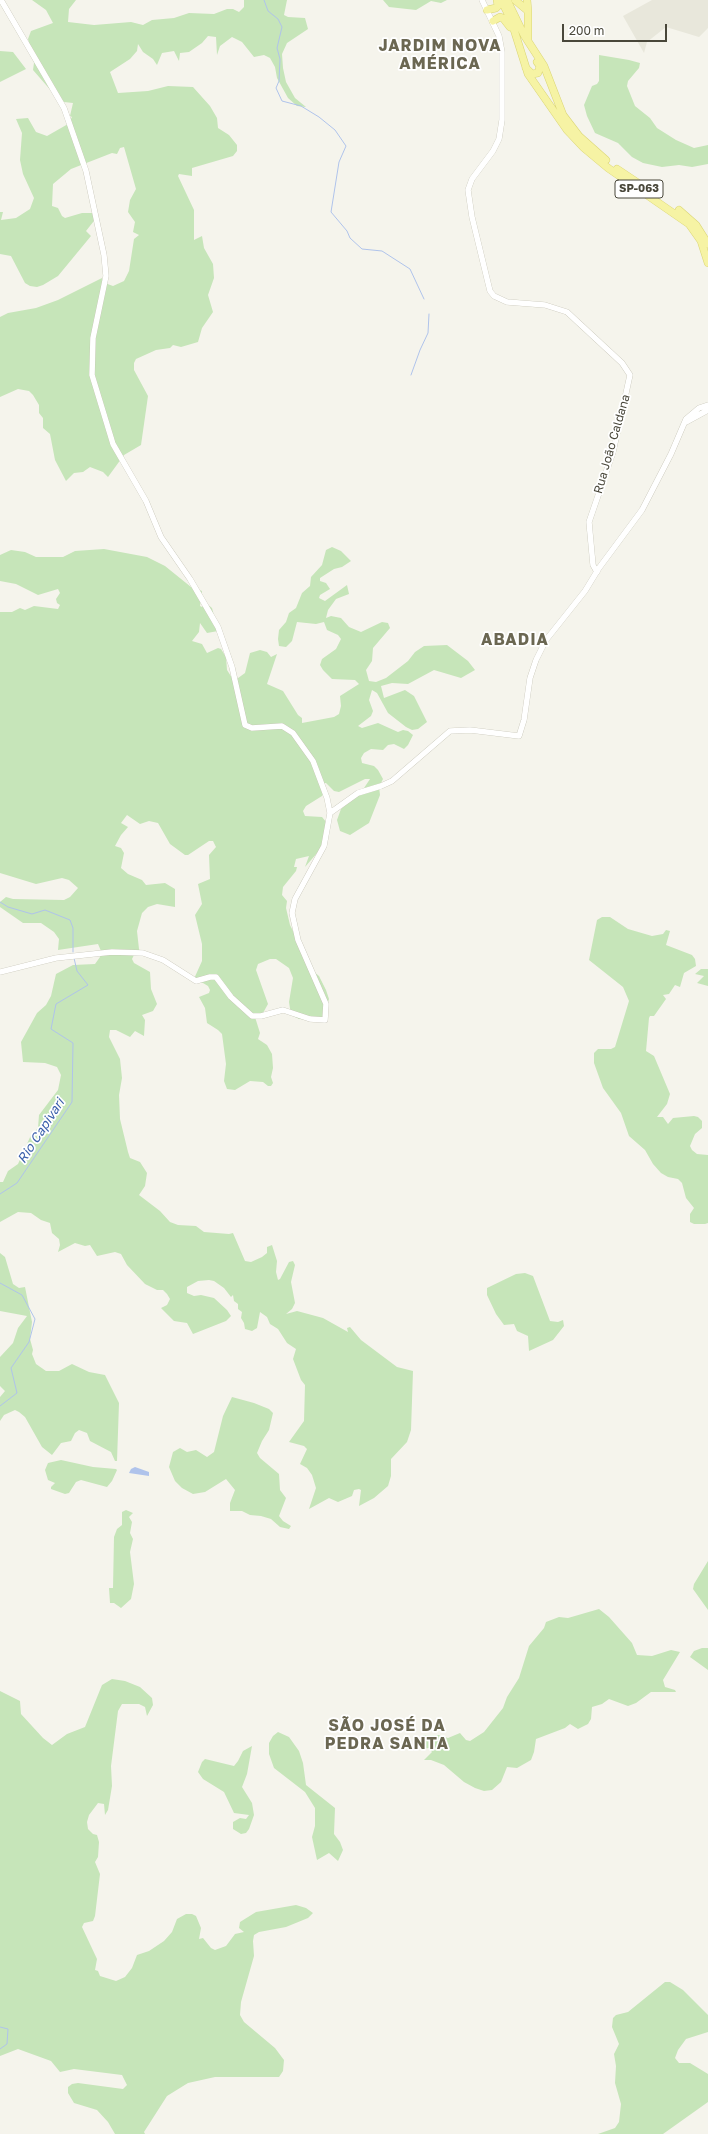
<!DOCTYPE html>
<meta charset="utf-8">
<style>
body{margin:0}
#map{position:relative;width:708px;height:2134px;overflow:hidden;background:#f5f4ec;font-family:"Golos Text",sans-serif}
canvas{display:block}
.scale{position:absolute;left:562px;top:24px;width:105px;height:18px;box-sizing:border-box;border:2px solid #49473a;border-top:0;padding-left:5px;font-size:12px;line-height:14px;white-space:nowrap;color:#49473a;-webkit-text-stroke:3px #fff;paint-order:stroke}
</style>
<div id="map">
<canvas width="708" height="2134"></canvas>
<div class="scale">200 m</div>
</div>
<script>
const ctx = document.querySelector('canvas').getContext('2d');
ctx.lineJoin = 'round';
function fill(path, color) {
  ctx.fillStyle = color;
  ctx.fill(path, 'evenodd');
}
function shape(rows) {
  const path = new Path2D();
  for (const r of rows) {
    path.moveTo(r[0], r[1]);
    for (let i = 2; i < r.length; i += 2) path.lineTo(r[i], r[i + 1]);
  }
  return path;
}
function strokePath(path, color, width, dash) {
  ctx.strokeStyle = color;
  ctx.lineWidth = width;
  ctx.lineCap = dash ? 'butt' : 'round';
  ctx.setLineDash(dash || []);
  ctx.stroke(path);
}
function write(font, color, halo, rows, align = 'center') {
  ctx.font = font + ' "Golos Text",sans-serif';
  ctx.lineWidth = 3.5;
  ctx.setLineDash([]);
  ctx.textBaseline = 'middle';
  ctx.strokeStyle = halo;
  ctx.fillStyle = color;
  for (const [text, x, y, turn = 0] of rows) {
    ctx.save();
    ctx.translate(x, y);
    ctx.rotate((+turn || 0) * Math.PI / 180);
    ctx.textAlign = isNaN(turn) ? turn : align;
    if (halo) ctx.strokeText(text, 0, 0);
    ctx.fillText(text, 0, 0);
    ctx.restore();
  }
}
fill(shape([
 [652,0,708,0,708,28,699,37,666,27,647,42,644,53,623,16]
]), '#e8e7db');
fill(shape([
 [32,0,76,0,69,9,68,22,94,25,131,22,143,25,152,20,174,18,189,13,214,14,227,9,233,9,239,12,244,7,244,0,287,0,284,15,288,17,305,18,308,29,287,43,282,54,283,68,286,82,295,98,306,107,297,106,288,98,277,78,275,67,270,58,264,55,254,57,242,42,232,37,220,46,217,55,216,37,208,36,202,43,189,52,180,53,179,61,174,51,162,53,157,65,153,59,143,52,138,44,137,51,130,59,110,72,118,93,148,91,168,86,193,87,210,106,217,118,218,128,229,135,237,145,237,151,233,156,192,168,192,176,179,174,178,176,194,210,194,240,202,236,204,248,213,264,214,278,208,295,213,312,202,328,198,342,181,347,173,345,170,348,156,350,136,359,134,363,134,370,148,396,141,445,124,455,108,477,103,472,90,467,83,472,74,473,66,481,55,460,50,434,43,428,43,418,39,413,39,405,33,395,29,391,18,389,0,397,0,317,8,313,36,308,58,300,102,278,102,282,113,286,124,281,129,271,134,239,139,235,133,232,135,222,128,212,130,200,136,189,124,147,120,148,117,154,112,153,71,169,53,184,52,206,58,208,62,216,65,218,82,213,95,213,97,217,86,231,91,236,58,276,43,285,37,287,30,286,25,283,11,256,0,254,0,212,3,212,1,220,16,218,30,209,34,198,23,174,20,160,22,133,16,119,28,118,36,132,47,136,68,124,72,117,70,116,73,103,64,102,53,93,33,70,34,63,28,39,31,31,53,23,46,10],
 [383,0,447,0,441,3,431,1,416,10,389,7],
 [0,51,13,52,26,69,0,82],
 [599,55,629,60,640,63,639,68,628,81,627,86,635,106,650,118,657,128,676,140,694,148,708,145,708,164,692,167,679,165,662,167,643,163,632,157,618,143,595,133,587,116,584,105,592,86,597,84,599,81],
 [332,547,341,551,351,561,342,567,334,569,320,578,320,581,326,583,330,589,320,595,319,598,325,601,347,585,349,594,336,599,328,610,326,618,331,616,341,618,349,627,361,632,382,622,388,623,390,628,373,648,372,661,366,670,369,681,376,682,386,678,408,661,415,652,424,646,447,645,468,661,475,670,461,678,434,670,408,684,392,683,381,686,384,698,405,690,414,696,427,722,418,729,412,730,406,727,388,713,377,693,372,690,369,700,373,711,371,716,358,726,362,728,378,723,398,732,403,730,408,731,413,735,408,745,404,749,394,744,388,745,383,750,371,749,364,753,361,758,362,763,374,766,378,770,383,779,379,787,380,795,369,823,350,835,340,831,337,820,341,809,364,788,370,779,365,779,339,792,334,791,326,783,322,783,325,791,322,796,306,806,303,811,305,816,322,817,327,823,329,834,324,845,305,867,309,856,296,859,294,867,297,867,296,871,283,887,282,895,287,901,286,908,290,925,313,971,319,976,326,990,329,999,325,1013,321,1018,316,1020,299,1019,291,1015,289,1002,293,978,289,968,276,959,270,959,258,964,256,970,268,1004,263,1013,255,1017,260,1033,258,1039,267,1045,272,1054,273,1068,271,1077,273,1083,271,1086,268,1086,263,1082,250,1081,235,1090,227,1089,224,1081,226,1064,222,1034,218,1030,207,1023,205,1008,199,997,209,993,210,990,208,986,203,983,193,981,202,961,202,944,195,915,202,904,198,884,210,879,209,855,216,847,213,841,209,841,188,855,185,855,170,844,158,823,149,821,140,824,127,815,121,823,128,827,121,835,115,846,121,848,124,853,121,868,128,874,142,880,146,885,165,883,175,889,175,907,157,904,148,907,142,913,137,931,139,949,142,955,134,955,132,959,134,963,150,972,151,989,157,1004,153,1011,142,1015,145,1020,144,1036,135,1031,130,1037,116,1030,110,1030,109,1037,120,1059,122,1078,119,1095,120,1119,128,1152,130,1158,140,1162,147,1173,145,1186,139,1195,160,1211,170,1222,178,1225,196,1226,204,1232,229,1234,233,1233,245,1261,251,1262,262,1257,267,1253,267,1247,272,1245,277,1261,276,1272,278,1280,280,1279,289,1262,293,1261,295,1265,291,1282,295,1303,292,1309,286,1314,297,1311,323,1318,348,1332,347,1328,350,1327,361,1340,397,1367,413,1371,411,1430,407,1442,391,1459,391,1476,388,1486,374,1498,359,1506,361,1490,359,1489,354,1490,352,1496,338,1502,329,1498,309,1509,316,1488,312,1475,307,1468,300,1464,307,1449,304,1446,289,1442,304,1421,305,1385,301,1380,293,1359,296,1349,287,1343,278,1329,270,1324,267,1317,260,1312,257,1328,252,1331,245,1329,244,1323,241,1318,242,1312,238,1309,238,1304,234,1301,233,1295,231,1297,224,1288,214,1281,209,1280,198,1281,187,1287,187,1293,194,1296,201,1295,214,1298,227,1310,231,1316,226,1321,193,1334,187,1323,174,1321,161,1308,167,1305,170,1299,167,1294,163,1290,157,1290,145,1284,127,1265,121,1254,115,1252,97,1256,90,1245,85,1246,75,1243,58,1252,60,1245,59,1239,52,1233,50,1223,41,1220,31,1213,18,1212,0,1222,0,1182,3,1182,8,1171,18,1164,31,1135,38,1128,39,1115,58,1090,61,1075,57,1067,45,1063,23,1062,21,1042,37,1013,46,1005,51,996,56,974,73,965,95,964,100,957,101,951,98,944,58,950,59,939,54,932,41,923,23,923,0,907,0,902,6,897,13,899,64,900,70,897,78,888,69,880,62,878,36,884,0,873,0,612,12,612,20,608,25,610,34,606,58,609,60,605,57,603,56,599,60,593,58,589,38,595,16,584,0,581,0,555,11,550,25,552,36,557,63,557,75,551,104,549,147,557,165,566,191,587,202,591,200,606,202,607,206,603,212,608,218,631,207,633,200,623,199,632,192,641,202,644,207,653,218,648,221,649,226,657,227,670,234,681,245,673,250,653,260,650,267,652,271,657,277,654,267,684,283,691,298,715,302,718,302,723,334,717,339,714,341,706,340,696,359,684,355,680,332,679,323,670,320,665,322,659,336,649,341,639,338,635,327,630,324,622,316,624,297,622,292,641,286,647,279,646,278,639,279,630,286,622,289,613,296,608,302,593,310,586,311,577,322,565,326,550],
 [602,917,610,917,628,929,652,936,663,934,666,930,670,931,666,945,692,955,695,959,696,966,684,973,680,987,675,985,669,994,663,995,666,999,654,1016,650,1016,649,1018,646,1051,654,1056,670,1094,667,1104,657,1117,663,1117,668,1124,673,1118,694,1116,698,1117,702,1121,702,1128,695,1134,690,1146,692,1150,697,1154,708,1155,708,1223,705,1224,694,1224,690,1222,690,1214,694,1208,686,1198,682,1183,678,1179,668,1177,661,1173,653,1164,645,1150,629,1136,621,1113,603,1088,594,1063,594,1053,598,1049,611,1049,615,1047,629,1001,623,987,589,960,597,920],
 [701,969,708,969,708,986,697,983,704,976,695,974],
 [0,1253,5,1257,13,1284,19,1288,25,1287,32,1322,30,1339,33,1350,32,1354,36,1364,46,1371,59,1371,72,1364,89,1372,105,1375,119,1403,117,1461,115,1461,111,1452,90,1441,87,1433,79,1430,75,1433,71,1441,61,1443,52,1455,42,1447,25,1417,19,1412,15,1410,4,1415,0,1421,0,1397,5,1391,0,1386,0,1357,13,1343,18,1328,27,1316,0,1311],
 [525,1273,533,1276,550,1321,558,1322,563,1320,564,1326,553,1340,529,1351,528,1336,517,1331,514,1324,504,1325,496,1314,487,1295,487,1288,516,1274],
 [232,1397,254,1403,269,1409,273,1413,269,1430,262,1441,257,1453,260,1458,279,1474,280,1490,286,1498,279,1516,283,1521,291,1526,289,1529,280,1527,271,1519,261,1516,250,1515,242,1511,230,1511,230,1503,235,1490,226,1479,205,1492,193,1494,182,1488,175,1481,169,1467,173,1452,180,1448,187,1452,196,1450,207,1457,214,1452,223,1416],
 [61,1460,93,1467,116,1469,117,1470,112,1481,107,1487,81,1480,76,1482,69,1493,65,1494,51,1489,51,1487,55,1483,48,1480,45,1470,48,1463],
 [126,1510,133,1513,129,1517,132,1522,130,1533,133,1539,130,1552,134,1584,131,1599,121,1608,114,1603,110,1603,109,1588,113,1588,114,1537,117,1529,122,1525,122,1512],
 [708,1561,708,1610,693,1589,694,1584],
 [599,1609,609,1617,632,1643,637,1655,652,1656,671,1650,680,1652,663,1680,665,1687,675,1690,676,1692,651,1692,636,1703,628,1706,609,1699,602,1704,592,1707,591,1719,588,1724,578,1729,570,1724,565,1728,536,1739,534,1752,531,1760,517,1768,507,1767,501,1782,492,1790,484,1791,475,1788,464,1782,444,1765,431,1760,424,1760,432,1752,429,1748,422,1749,419,1747,419,1741,423,1735,439,1735,448,1738,460,1733,466,1740,470,1741,484,1732,503,1708,507,1697,519,1678,529,1646,544,1628,546,1622,559,1617,568,1618],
 [702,1648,708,1648,708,1670,690,1657,694,1651],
 [112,1679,125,1681,140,1687,152,1698,153,1705,147,1716,145,1707,139,1704,122,1704,118,1711,111,1766,112,1786,108,1810,105,1815,104,1804,98,1803,89,1815,87,1822,88,1829,93,1834,97,1835,99,1842,98,1857,95,1862,100,1874,95,1916,93,1921,84,1923,82,1927,97,1959,95,1970,98,1971,100,1976,116,1981,125,1977,132,1968,137,1955,149,1951,164,1941,172,1932,177,1919,186,1914,192,1914,196,1916,201,1928,199,1939,203,1938,211,1948,215,1950,226,1946,235,1934,244,1932,239,1928,240,1922,256,1912,296,1905,306,1908,313,1913,308,1918,286,1927,259,1932,254,1935,253,1941,254,1956,241,2002,240,2015,244,2022,275,2048,284,2060,283,2071,279,2077,215,2077,188,2083,167,2096,144,2132,145,2134,115,2134,108,2122,97,2110,74,2103,68,2093,68,2087,72,2084,78,2083,123,2089,127,2085,122,2075,74,2069,60,2072,51,2061,18,2049,0,2056,0,1691,20,1701,21,1714,43,1738,52,1745,67,1734,85,1727,102,1685],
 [278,1732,289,1737,299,1751,303,1763,306,1785,335,1808,334,1834,340,1842,343,1850,338,1861,329,1853,317,1860,312,1837,315,1826,315,1808,305,1792,274,1768,269,1754,269,1743,273,1736],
 [252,1746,247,1774,242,1787,252,1803,254,1815,249,1829,246,1833,241,1834,233,1829,233,1822,240,1818,246,1819,249,1815,234,1813,224,1792,203,1779,198,1772,202,1762,205,1759,234,1766,238,1761,243,1751],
 [665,1982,670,1982,683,1990,708,2015,708,2032,686,2039,678,2050,675,2058,679,2063,690,2063,708,2074,708,2102,663,2134,598,2134,615,2128,619,2122,621,2104,615,2083,616,2066,614,2054,619,2044,612,2027,613,2018,616,2015,628,2012]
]), '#c6e5b9');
fill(shape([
 [135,1467,149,1472,149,1476,129,1473,131,1469]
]), '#afc3eb');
strokePath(shape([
 [264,0,268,11,278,19,282,27,277,48,280,59,279,81,276,88,282,101,301,106,319,117,335,130,346,146,339,162,331,212,347,231,350,238,362,249,382,251,410,269,424,299],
 [411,375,420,350,428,333,429,314],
 [0,902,8,907,32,914,45,910,70,920,73,928,73,952],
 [0,1194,17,1183,72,1102,73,1043,51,1029,56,1004,88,985,77,971,74,958],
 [0,1283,22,1295,35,1319,29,1342,11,1368,17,1393,0,1406],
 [0,2027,8,2029,7,2044,0,2049]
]), '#afc3eb', 1);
const minor = shape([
 [482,0,499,36,502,52,502,120,499,139,493,151,472,179,468,190,472,217,490,291,494,296,507,302,545,305,567,312,622,363,630,375,613,452,589,522,593,565,597,572],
 [686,422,708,410],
 [330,813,358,793,381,786,392,781,450,731,470,730,519,736,524,720,530,678,536,660,546,640,585,591,599,568,642,510,671,454,686,419,699,408,708,405],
 [0,972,56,958,112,952,143,953,163,960,196,981,210,977,216,977,231,997,252,1016,261,1016,283,1010,310,1019,325,1020,326,1004,298,940,292,913,295,899,324,846,330,813,327,798,313,761,293,733,282,726,252,728,245,725,232,667,218,627,190,579,161,537,146,501,113,444,92,375,93,338,106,276,104,255,86,171,64,108,1,0]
]);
const major = shape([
 [501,0,511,20,528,74,567,130,584,148,608,168,689,224,701,241,708,263],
 [507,0,524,35,544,66,563,115,579,136,606,160],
 [515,0,528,11,528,39],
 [527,0,528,11],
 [487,10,496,8,498,6,497,0],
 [493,21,500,17,503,18,510,27],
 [526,68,532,74,538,73,540,66,537,62],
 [617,169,638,183],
 [679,210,696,225,708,244]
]);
strokePath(minor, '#c0beaf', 6);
strokePath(major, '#dad575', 8);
strokePath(minor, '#fff', 5.5);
strokePath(major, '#f6f3a4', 7);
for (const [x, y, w] of [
 [639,189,48]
]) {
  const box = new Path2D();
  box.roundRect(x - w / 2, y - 9, w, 18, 3);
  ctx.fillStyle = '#fff';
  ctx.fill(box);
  strokePath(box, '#49473a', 1);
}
write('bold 11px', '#49473a', null, [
 ["SP-063",639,189]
]);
write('12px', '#49473a', '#fff', [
 ["Rua João Caldana",612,444,-74]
]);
write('italic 13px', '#3c60ac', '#fff', [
 ["Rio Capivari",41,1131,-57]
]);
ctx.letterSpacing = '1px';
write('bold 16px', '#6b6752', '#fff', [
 ["JARDIM NOVA",440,46],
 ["AMÉRICA",440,64],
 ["ABADIA",515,640],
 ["SÃO JOSÉ DA",387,1726],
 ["PEDRA SANTA",387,1744]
]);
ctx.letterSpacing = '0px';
</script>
